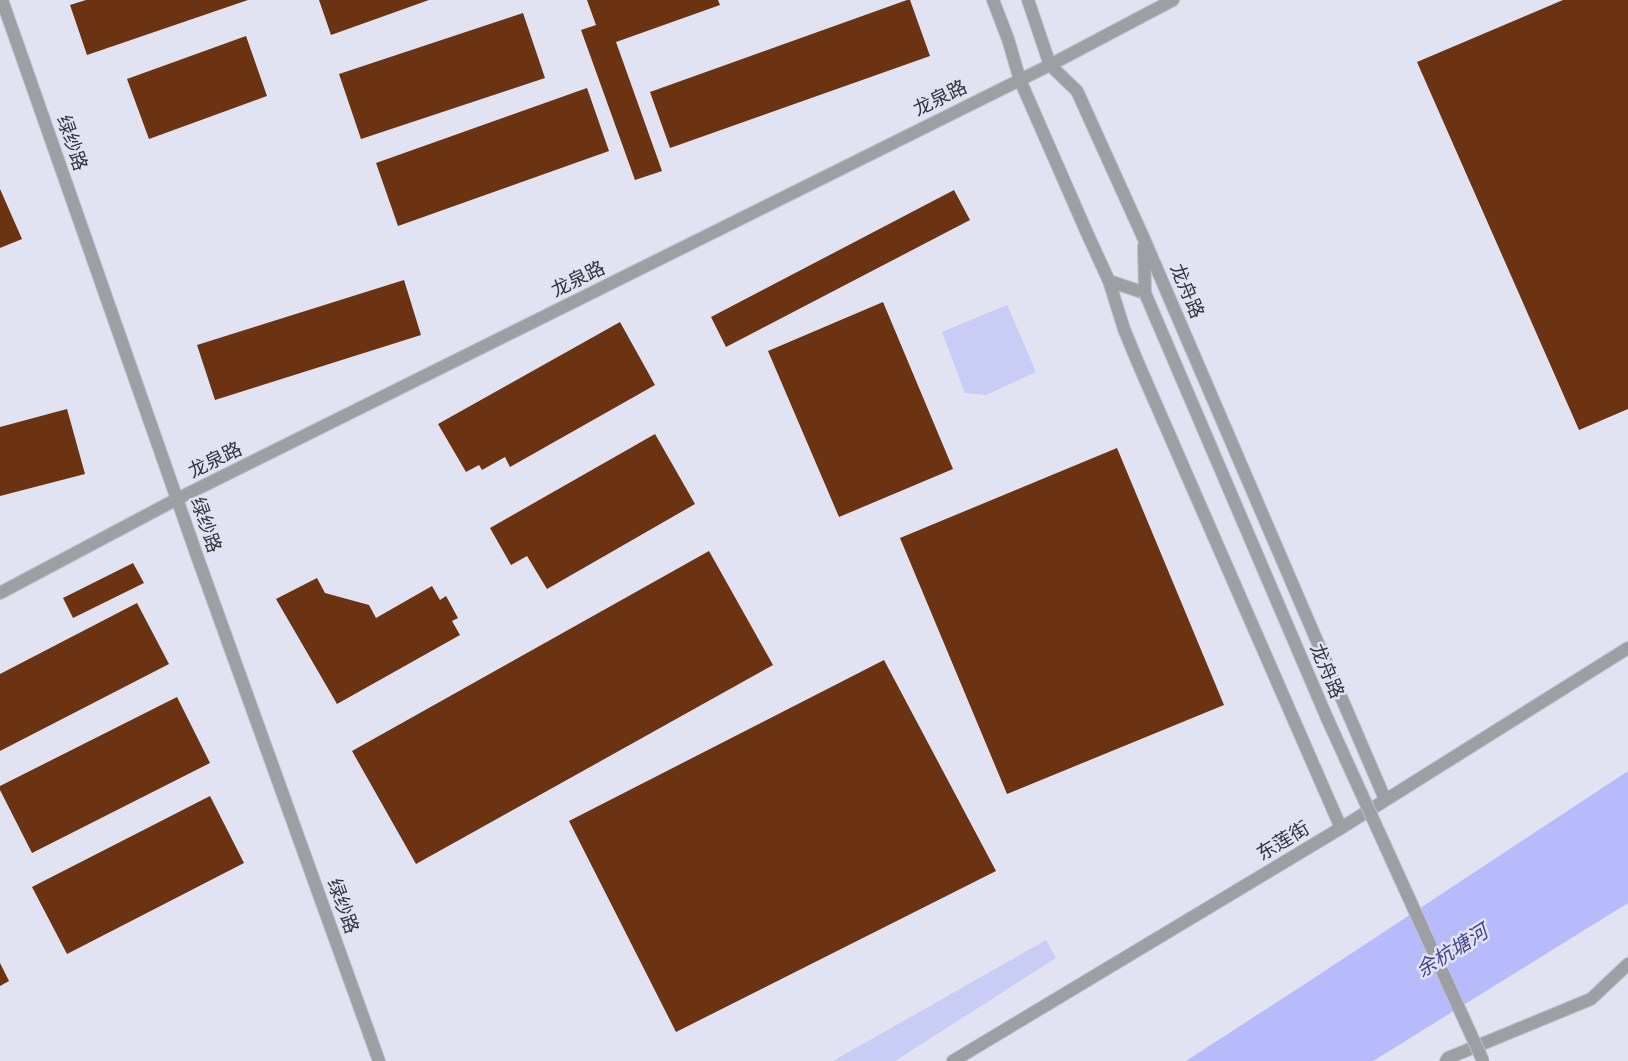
<!DOCTYPE html>
<meta charset="utf-8">
<style>
body{margin:0}
canvas{display:block;background:#e1e2f2}
</style>
<canvas width="1628" height="1061"></canvas>
<script>
const ctx = document.querySelector('canvas').getContext('2d');
ctx.lineJoin = 'round';
function fill(path, color) {
  ctx.fillStyle = color;
  ctx.fill(path, 'evenodd');
}
function shape(rows) {
  const path = new Path2D();
  for (const r of rows) {
    path.moveTo(r[0], r[1]);
    for (let i = 2; i < r.length; i += 2) path.lineTo(r[i], r[i + 1]);
  }
  return path;
}
function strokePath(path, color, width, dash) {
  ctx.strokeStyle = color;
  ctx.lineWidth = width;
  ctx.lineCap = dash ? 'butt' : 'round';
  ctx.setLineDash(dash || []);
  ctx.stroke(path);
}
function write(font, color, halo, rows, align = 'center') {
  ctx.font = font + ' "Exo 2","Noto Sans SC",sans-serif';
  ctx.lineWidth = 5;
  ctx.setLineDash([]);
  ctx.textBaseline = 'middle';
  ctx.strokeStyle = halo;
  ctx.fillStyle = color;
  for (const [text, x, y, turn = 0] of rows) {
    ctx.save();
    ctx.translate(x, y);
    ctx.rotate((+turn || 0) * Math.PI / 180);
    ctx.textAlign = isNaN(turn) ? turn : align;
    if (halo) ctx.strokeText(text, 0, 0);
    ctx.fillText(text, 0, 0);
    ctx.restore();
  }
}
fill(shape([
 [1007,305,1036,372,986,395,965,393,942,332],
 [1046,940,1056,958,895,1061,833,1061]
]), '#c9ccf5');
fill(shape([
 [1628,771,1628,903,1373,1061,1186,1061,1311,980]
]), '#b7bbfc');
fill(shape([
 [86,0,248,0,87,55,70,5],
 [319,0,429,0,331,35],
 [587,0,718,0,720,5,616,42,662,171,635,180,581,30,596,25],
 [907,0,910,0,930,56,670,148,650,92],
 [1563,0,1628,0,1628,409,1579,430,1417,62],
 [523,13,545,78,361,139,339,74],
 [246,36,267,96,149,139,127,79],
 [587,88,609,151,398,226,376,163],
 [0,189,22,239,0,248],
 [954,190,970,220,726,347,711,317],
 [404,280,421,335,215,400,197,345],
 [883,302,953,469,839,517,768,351],
 [620,322,655,385,510,467,505,457,482,470,479,465,466,472,438,424],
 [67,409,85,474,0,496,0,427],
 [655,434,695,504,547,589,527,556,511,565,490,528],
 [1117,448,1224,705,1007,794,900,538],
 [709,551,773,665,416,864,352,751],
 [133,563,144,583,73,618,63,598],
 [317,578,325,593,369,605,376,618,432,586,440,600,446,596,458,618,452,621,460,635,337,704,276,599],
 [137,603,169,664,0,751,0,674],
 [884,660,996,871,676,1032,569,821],
 [177,697,210,763,32,853,0,790,0,786],
 [210,796,244,863,67,954,32,887],
 [0,963,9,981,0,986]
]), '#6b3312');
const minor = shape([
 [2,0,197,556,379,1061],
 [0,593,177,499,1050,65,1173,0],
 [953,1061,1341,828,1628,648],
 [1446,1061,1448,1058,1591,999,1628,964]
]);
const tertiary = shape([
 [993,0,1008,39,1020,80,1087,233,1109,281,1124,329,1138,363,1341,828],
 [1028,0,1050,65,1077,91,1144,239,1385,799],
 [1109,281,1145,293,1144,246]
]);
strokePath(minor, '#bebfcd', 14);
strokePath(tertiary, '#bebfcd', 14);
strokePath(minor, '#9e9ea5', 12);
strokePath(tertiary, '#9e9ea5', 12);
const tertiaryBridge = shape([
 [1145,293,1327,718,1483,1061]
]);
strokePath(tertiaryBridge, '#bebfcd', 14, []);
strokePath(tertiaryBridge, '#9e9ea5', 12);
write('19px', '#33343a', '#e1e2f2', [
 ["龙泉路",940,98,-26],
 ["绿纱路",72,143,71],
 ["龙泉路",578,279,-26],
 ["龙舟路",1187,291,67],
 ["龙泉路",215,460,-26],
 ["绿纱路",206,525,71],
 ["龙舟路",1327,671,67],
 ["东莲街",1283,841,-31],
 ["绿纱路",343,906,70]
]);
write('italic 20px', '#46438f', '#e1e2f2', [
 ["余杭塘河",1452,951,-32]
]);
</script>
